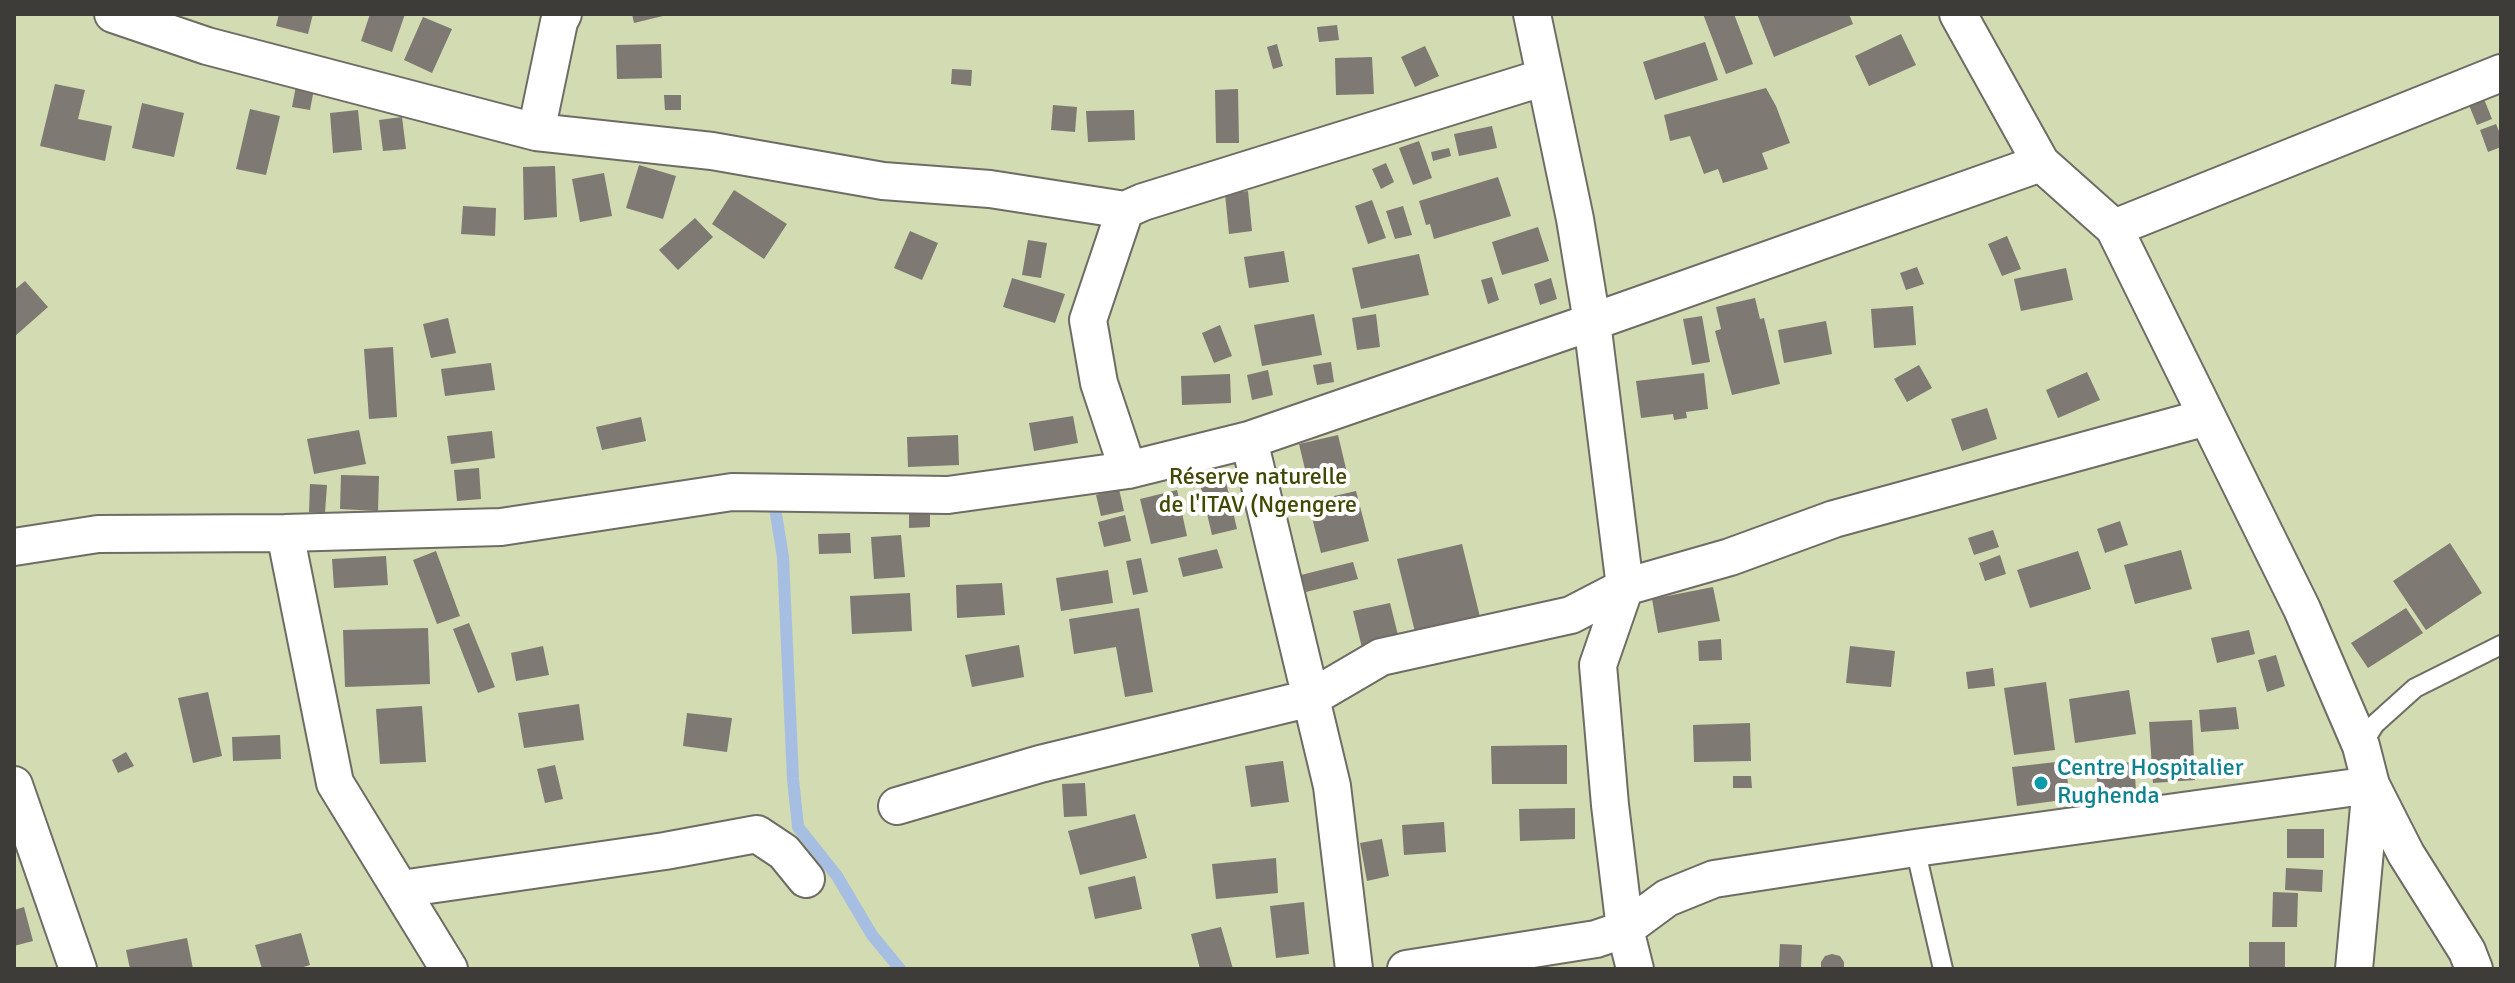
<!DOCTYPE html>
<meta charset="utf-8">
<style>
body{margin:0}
#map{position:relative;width:2515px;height:983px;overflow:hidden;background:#f5f0e8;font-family:Signika,sans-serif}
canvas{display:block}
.frame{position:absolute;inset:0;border:16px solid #3e3c39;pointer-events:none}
</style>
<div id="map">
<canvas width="2515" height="983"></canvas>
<div class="frame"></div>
</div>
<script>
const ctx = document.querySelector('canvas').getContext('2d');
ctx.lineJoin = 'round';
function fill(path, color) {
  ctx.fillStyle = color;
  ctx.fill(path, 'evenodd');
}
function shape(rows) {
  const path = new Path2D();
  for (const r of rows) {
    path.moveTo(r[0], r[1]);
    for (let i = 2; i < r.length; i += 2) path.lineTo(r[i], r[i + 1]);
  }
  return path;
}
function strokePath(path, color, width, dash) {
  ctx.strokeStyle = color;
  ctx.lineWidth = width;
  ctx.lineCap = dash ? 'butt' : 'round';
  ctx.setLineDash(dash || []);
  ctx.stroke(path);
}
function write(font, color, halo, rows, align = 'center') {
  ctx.font = font + ' Signika,sans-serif';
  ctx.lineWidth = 8;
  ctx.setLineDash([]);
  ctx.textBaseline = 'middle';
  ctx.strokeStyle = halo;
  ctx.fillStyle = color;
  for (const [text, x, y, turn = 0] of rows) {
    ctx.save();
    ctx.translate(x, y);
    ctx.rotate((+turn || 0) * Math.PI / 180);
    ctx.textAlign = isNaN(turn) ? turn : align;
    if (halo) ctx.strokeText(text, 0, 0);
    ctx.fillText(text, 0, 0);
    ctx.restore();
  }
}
fill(shape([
 [14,14,2501,14,2501,969,14,969]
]), '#d2dbb1');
strokePath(shape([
 [773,496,783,557,793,779,798,827,837,876,872,935,900,969]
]), '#a6bee2', 12);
fill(shape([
 [279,14,313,14,308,34,276,26],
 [370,14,405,14,392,52,361,41],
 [632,14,666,14,667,15,634,23],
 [1703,14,1734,14,1753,64,1726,74],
 [1757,14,1849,14,1853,24,1774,57],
 [423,17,452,29,432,73,404,60],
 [1337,25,1339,40,1319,42,1317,27],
 [1901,34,1916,65,1869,86,1855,56],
 [1705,42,1718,80,1655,100,1643,62],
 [661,44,662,78,617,79,616,45],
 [1277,44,1283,66,1273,69,1267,47],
 [1425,46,1439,76,1415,87,1401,57],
 [1372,57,1374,94,1336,95,1335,58],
 [952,69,972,70,971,86,951,84],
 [55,84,85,90,78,119,112,126,105,161,40,146],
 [296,86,314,89,310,110,292,107],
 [1766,88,1776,106,1790,143,1762,153,1768,169,1723,183,1718,169,1704,174,1690,136,1670,141,1664,115],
 [1238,89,1239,143,1216,143,1215,90],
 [664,95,681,95,681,110,665,110],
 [2484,99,2492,119,2477,125,2469,105],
 [142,103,184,113,174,157,132,148],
 [1053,105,1077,107,1075,132,1051,130],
 [250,109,280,116,266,175,236,169],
 [358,110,362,150,333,153,330,113],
 [1134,110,1135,140,1088,142,1086,111],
 [402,117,406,149,383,151,379,120],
 [2496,124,2501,136,2501,147,2488,152,2480,130],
 [1492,126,1497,148,1459,156,1454,134],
 [1419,141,1432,178,1413,185,1399,148],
 [1449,148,1451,156,1433,161,1431,152],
 [1386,163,1394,182,1381,189,1372,169],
 [639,165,676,176,663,219,626,208],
 [555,166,557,217,524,220,523,167],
 [604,173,612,216,580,222,572,179],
 [1498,177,1511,216,1434,239,1430,224,1426,225,1419,201],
 [734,190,787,224,764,259,712,224],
 [1248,191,1252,231,1229,234,1225,194],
 [1372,200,1386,238,1368,244,1355,206],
 [463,206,496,208,495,236,461,234],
 [1403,206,1412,235,1395,239,1386,211],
 [695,218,713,237,678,270,659,250],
 [1538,227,1549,261,1502,275,1492,242],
 [910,231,938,243,922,280,894,268],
 [2007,236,2021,269,2002,276,1988,244],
 [1028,240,1047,243,1041,278,1022,275],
 [1284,251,1289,282,1249,288,1244,257],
 [1419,254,1429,295,1361,309,1352,268],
 [1917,267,1924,284,1906,290,1900,273],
 [2066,268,2073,300,2021,311,2014,279],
 [1492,277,1499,300,1488,304,1481,280],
 [1012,278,1065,294,1055,323,1003,307],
 [1551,278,1557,299,1540,305,1534,284],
 [25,281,48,307,14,337,14,290],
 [1755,298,1760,319,1764,318,1780,384,1732,395,1715,331,1721,329,1716,307],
 [1913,306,1916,345,1874,348,1871,309],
 [1314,314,1322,355,1262,366,1254,325],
 [1376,314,1380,347,1357,350,1352,318],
 [1702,316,1710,362,1692,365,1683,319],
 [448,318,456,353,431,358,423,324],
 [1826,321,1832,354,1784,363,1778,330],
 [1220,325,1232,356,1214,363,1202,333],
 [393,347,397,417,369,419,364,349],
 [1331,362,1334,382,1317,385,1313,365],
 [491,363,495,390,445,396,441,369],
 [1919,365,1932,388,1907,402,1894,379],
 [1268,370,1273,395,1252,400,1247,375],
 [2087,372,2100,400,2058,418,2046,390],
 [1704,373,1708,409,1686,412,1687,418,1674,420,1673,414,1641,418,1636,381],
 [1230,374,1231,403,1182,405,1181,376],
 [1987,408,1997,439,1962,451,1951,419],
 [1073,416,1078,443,1034,451,1029,423],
 [641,417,646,441,602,450,596,427],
 [359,430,366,464,314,474,307,439],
 [492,431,495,458,451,464,447,436],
 [958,435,959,465,908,467,907,437],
 [1338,435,1348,477,1309,486,1299,444],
 [479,468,481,499,457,501,454,470],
 [341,475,379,476,378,511,340,509],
 [1225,478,1237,529,1212,535,1200,484],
 [310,484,327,485,325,513,309,512],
 [1119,489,1124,511,1101,516,1096,495],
 [1177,490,1187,536,1151,544,1140,499],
 [1356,491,1369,541,1321,553,1308,502],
 [909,513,930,513,930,527,909,528],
 [1125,515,1131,541,1104,547,1098,522],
 [2120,521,2128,545,2105,553,2097,529],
 [1993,530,1999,547,1974,555,1968,538],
 [850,533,851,553,819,554,818,534],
 [901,535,905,577,874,579,871,537],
 [2450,543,2482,593,2426,630,2393,581],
 [1462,544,1481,621,1416,636,1397,559],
 [1217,549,1223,568,1183,577,1178,558],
 [2181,550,2192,589,2135,604,2124,565],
 [436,551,460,616,437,624,413,560],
 [2078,551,2091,589,2030,608,2017,570],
 [2000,555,2006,574,1985,581,1979,563],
 [386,556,388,585,334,588,332,559],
 [1141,558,1148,592,1133,595,1126,561],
 [1353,562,1358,579,1306,592,1301,575],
 [1108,570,1113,603,1061,611,1056,578],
 [1002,583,1005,615,957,618,956,585],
 [1713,587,1720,621,1658,633,1652,599],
 [910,593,912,631,852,634,850,596],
 [1390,603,1400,643,1363,652,1353,611],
 [1139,608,1153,692,1125,697,1116,647,1074,654,1069,619],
 [2406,608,2423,633,2368,668,2351,643],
 [469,623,495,687,478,693,453,629],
 [428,628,430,684,345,687,343,630],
 [2249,630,2255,654,2217,663,2211,638],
 [1721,639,1722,660,1699,661,1698,641],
 [1019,645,1024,677,972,687,965,655],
 [543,646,549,675,516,681,511,653],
 [1850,646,1895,651,1891,687,1846,683],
 [2276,655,2285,686,2267,692,2258,660],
 [1993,668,1995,686,1968,689,1966,672],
 [2046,682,2055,750,2014,755,2004,688],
 [2129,690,2136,734,2075,743,2069,699],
 [208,692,222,756,193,763,178,698],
 [579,704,584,740,524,748,518,713],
 [422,706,426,762,380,764,376,709],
 [2236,707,2239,729,2201,732,2199,710],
 [687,713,732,718,727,752,683,746],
 [2192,720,2195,780,2153,783,2149,722],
 [1750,723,1751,761,1694,762,1693,725],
 [280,735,281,759,233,761,232,737],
 [1567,745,1567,784,1492,784,1491,746],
 [126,752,134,766,118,773,112,760],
 [1283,761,1289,802,1251,807,1245,766],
 [2065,761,2070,799,2017,806,2012,767],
 [2134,762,2136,791,2098,794,2096,764],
 [555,765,563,799,545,803,537,769],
 [1733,776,1751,776,1752,788,1733,788],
 [1085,783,1087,816,1064,817,1062,784],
 [1575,808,1575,839,1520,841,1519,809],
 [1135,814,1147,858,1080,875,1068,831],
 [1444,822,1446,852,1404,855,1402,825],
 [2287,829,2324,829,2324,858,2287,858],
 [1382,839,1389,876,1367,881,1360,843],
 [1276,858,1278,893,1216,899,1212,864],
 [2286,868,2323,870,2322,892,2285,890],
 [1135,876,1142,909,1095,919,1088,887],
 [2273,892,2298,893,2297,927,2272,927],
 [1304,902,1309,954,1276,958,1270,906],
 [24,907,33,941,14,946,14,910],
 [1221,927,1233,969,1200,969,1191,934],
 [301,933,310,965,297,969,262,969,255,945],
 [187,938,193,969,130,969,126,950],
 [2249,942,2285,942,2285,969,2249,969],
 [1780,944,1802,945,1801,968,1779,967],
 [1832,954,1840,956,1844,962,1844,969,1821,969,1821,962,1825,956]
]), '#7e7973');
const lane = shape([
 [2361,746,2375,724,2415,688,2501,645],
 [1915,848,1943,969]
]);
const street = shape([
 [113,14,207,46,536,132,712,151,883,181,990,189,1125,210,1143,202,1545,77],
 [1532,14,1575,219,1592,322,1625,587,1598,665,1610,805,1625,929,1635,969],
 [1958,14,2041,163,2114,228,2302,609,2361,746,2371,785,2406,854,2467,951,2474,969],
 [536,132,559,22,563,14],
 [1125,210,1088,320,1099,383,1128,470],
 [2114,228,2501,73],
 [1249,440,1332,786,1354,969],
 [285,533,335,783,449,969],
 [14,547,98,534,285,533,501,527,732,492,948,495,1128,470,1249,440,1592,322,2041,163],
 [14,785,78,969],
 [897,806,1040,764,1311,698,1381,657,1571,615,1625,587,1730,557,1834,519,2207,417],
 [401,889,665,851,757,834,784,852,806,879],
 [1406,969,1596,939,1625,929,1667,898,1714,879,1915,848,2371,785],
 [2354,969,2371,785]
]);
strokePath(lane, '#6f6b65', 22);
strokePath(street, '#6f6b65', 40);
strokePath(lane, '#fff', 18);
strokePath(street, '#fff', 36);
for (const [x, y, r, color] of [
 [2041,783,8,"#0f9aa8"]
]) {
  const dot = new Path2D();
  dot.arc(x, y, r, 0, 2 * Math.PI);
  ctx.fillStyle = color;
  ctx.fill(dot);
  strokePath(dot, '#fff', 3);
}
write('24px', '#404801', '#fff', [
 ["Réserve naturelle",1258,478],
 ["de l'ITAV (Ngengere",1258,506]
]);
write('24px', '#0d838f', '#fff', [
 ["Centre Hospitalier",2057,769],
 ["Rughenda",2057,797]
], 'left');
</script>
